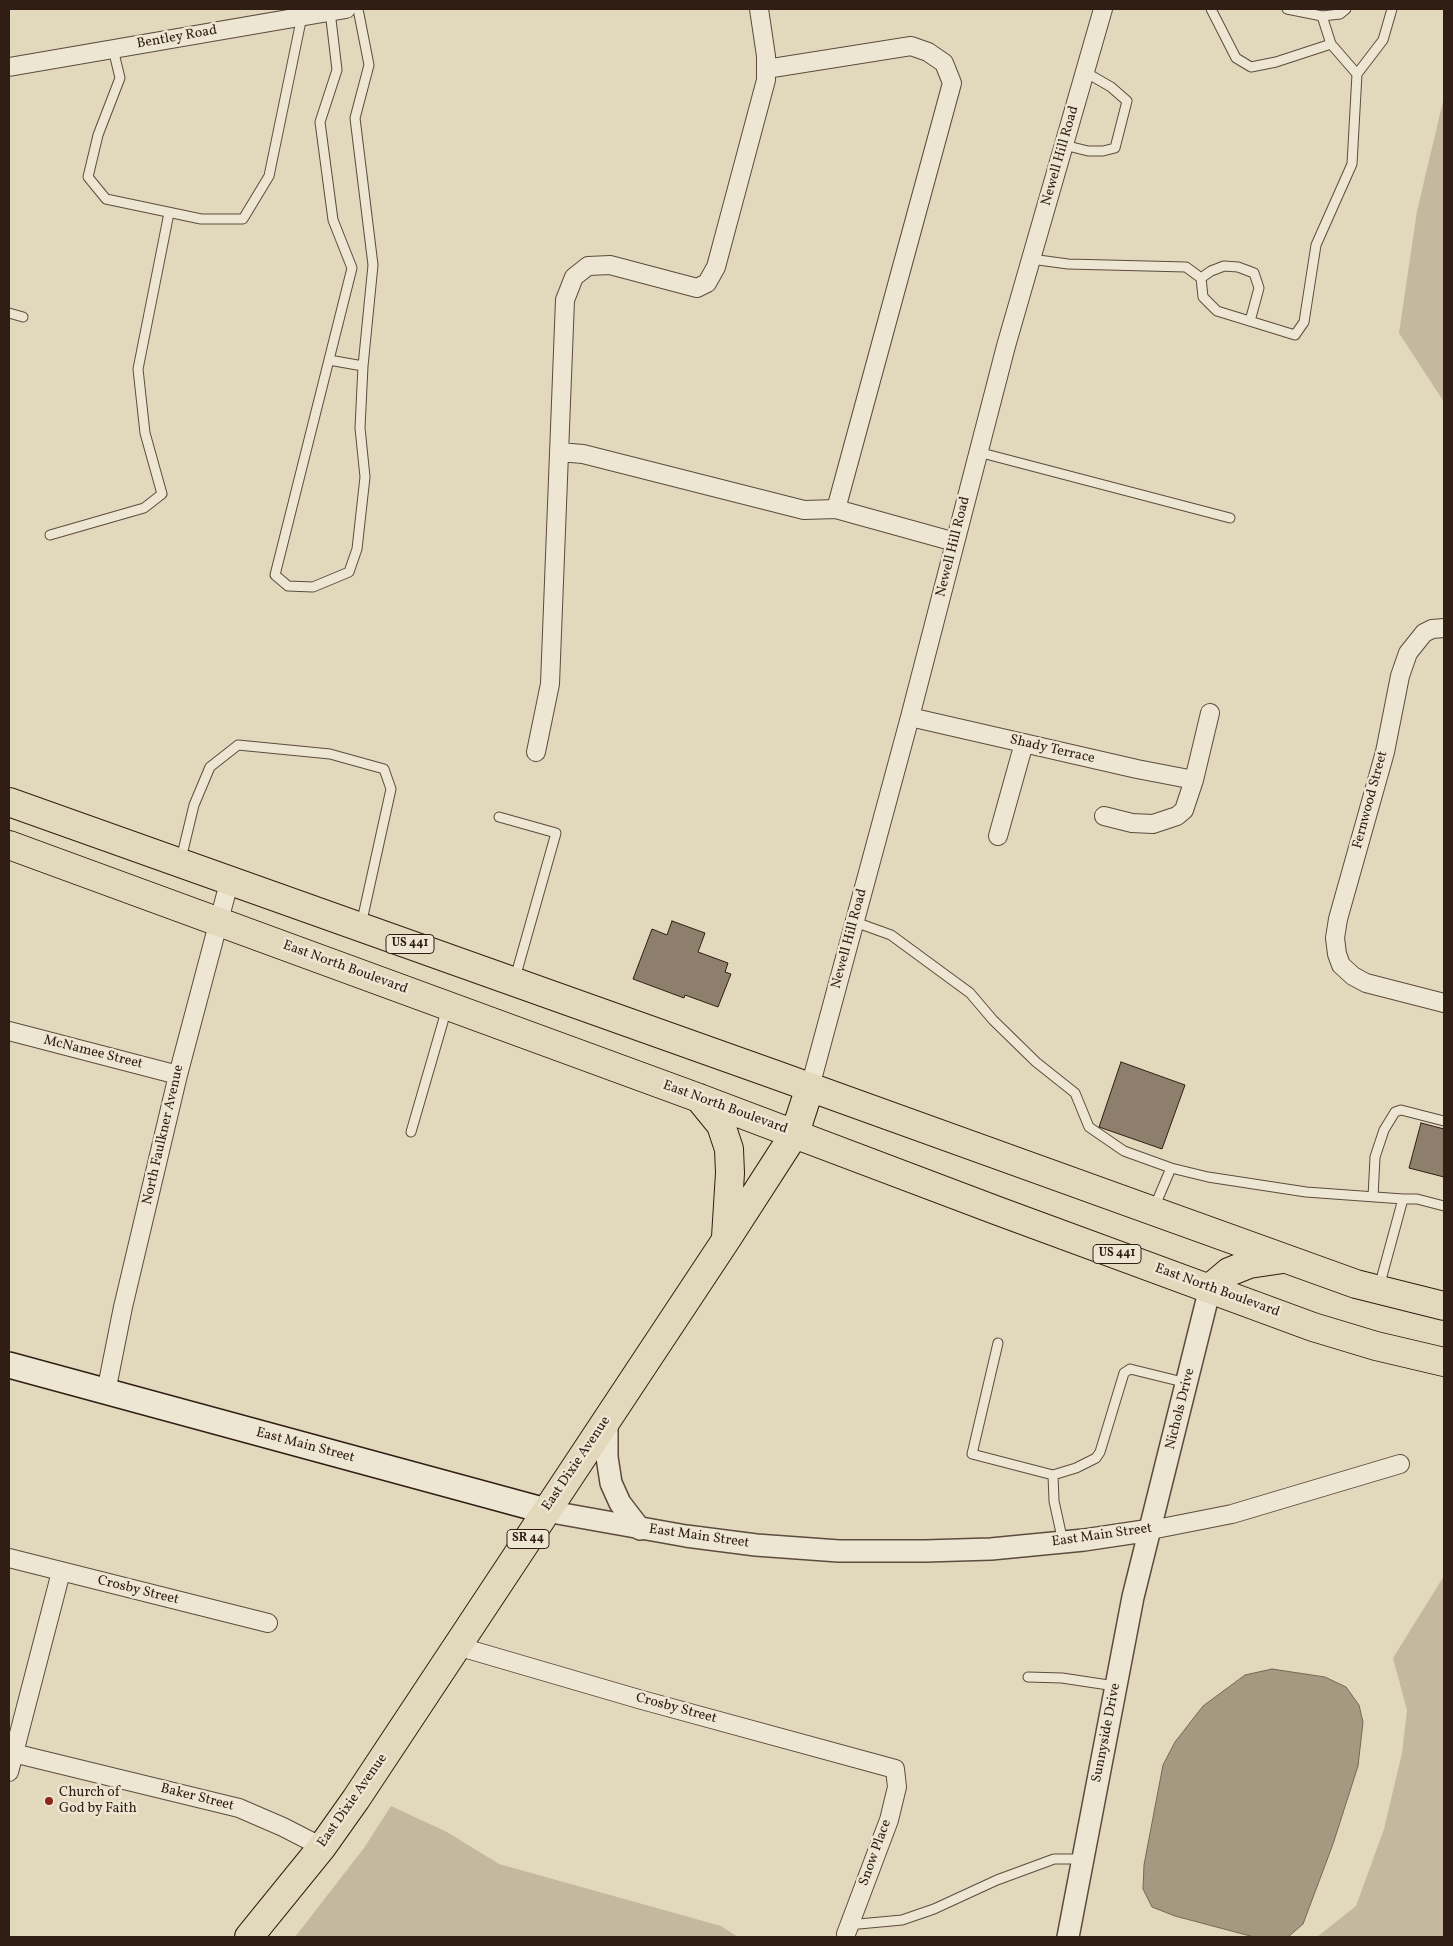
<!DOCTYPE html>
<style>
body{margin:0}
#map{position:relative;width:1453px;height:1946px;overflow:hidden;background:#e2d8bb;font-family:Vollkorn,serif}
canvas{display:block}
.frame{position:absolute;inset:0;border:10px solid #301e14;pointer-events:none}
</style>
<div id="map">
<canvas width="1453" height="1946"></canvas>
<div class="frame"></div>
</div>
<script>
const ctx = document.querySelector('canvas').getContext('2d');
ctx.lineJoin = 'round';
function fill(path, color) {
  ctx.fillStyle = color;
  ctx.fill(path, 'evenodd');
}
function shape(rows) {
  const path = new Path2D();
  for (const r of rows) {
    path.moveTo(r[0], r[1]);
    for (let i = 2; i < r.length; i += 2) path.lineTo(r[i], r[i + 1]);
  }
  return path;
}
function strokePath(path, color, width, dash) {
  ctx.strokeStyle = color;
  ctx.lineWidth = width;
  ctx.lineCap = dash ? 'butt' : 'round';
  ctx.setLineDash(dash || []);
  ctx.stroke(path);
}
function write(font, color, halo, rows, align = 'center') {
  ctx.font = font + ' Vollkorn,serif';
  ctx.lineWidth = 5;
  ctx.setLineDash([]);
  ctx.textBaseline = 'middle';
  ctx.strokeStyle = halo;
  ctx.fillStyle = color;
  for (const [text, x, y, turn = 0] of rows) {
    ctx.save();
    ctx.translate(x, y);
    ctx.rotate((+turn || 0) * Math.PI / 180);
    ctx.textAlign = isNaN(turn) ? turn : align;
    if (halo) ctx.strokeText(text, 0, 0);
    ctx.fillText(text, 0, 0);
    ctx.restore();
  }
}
fill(shape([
 [1444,97,1444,402,1399,333,1417,211],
 [1444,1576,1444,1937,1317,1937,1356,1906,1384,1829,1402,1753,1407,1710,1393,1658],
 [391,1806,447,1832,499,1864,721,1926,738,1937,295,1937,364,1848]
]), '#c4b89f');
const water = shape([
 [1272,1669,1325,1677,1346,1687,1359,1705,1363,1722,1358,1766,1333,1844,1303,1924,1288,1937,1254,1937,1175,1916,1152,1907,1143,1889,1144,1865,1163,1765,1175,1742,1203,1706,1245,1675,1272,1669]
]);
fill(water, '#a59982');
strokePath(water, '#766856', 1);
const building = shape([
 [672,921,705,933,698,952,728,963,725,972,731,974,718,1007,685,995,684,998,633,979,652,929,667,935,672,921],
 [1121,1062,1185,1085,1162,1149,1099,1127,1121,1062],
 [1421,1123,1444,1129,1444,1177,1409,1168,1421,1123]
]);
fill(building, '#8d7f6b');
strokePath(building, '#301e14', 1);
const service = shape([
 [1211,9,1236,58,1251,67,1276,62,1331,44],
 [1287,9,1322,16,1340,14,1346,9],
 [330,11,337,70,320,122,333,220,352,268,275,575,288,586,313,587,349,572,357,549,365,477,360,428,363,366,373,265,355,118,369,65,358,9],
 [1322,16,1331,44,1357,74],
 [113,49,120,78,98,135,88,177,106,199,201,219,243,219,269,176,302,16],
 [1064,145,1088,151,1103,151,1115,148,1127,101,1111,87,1085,72],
 [1031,259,1068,264,1186,267,1201,278,1203,297,1217,311,1295,335,1304,322,1316,245,1352,164,1357,74,1383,40,1392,9],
 [1201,278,1211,271,1224,266,1238,267,1254,273,1259,288,1250,321],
 [9,313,23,317],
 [329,360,363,366],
 [978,452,1230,518],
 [50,535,144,508,162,494,145,433,138,369,169,213],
 [499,817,556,833,515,978],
 [181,859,194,805,210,767,238,745,330,754,384,769,391,789,361,925],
 [855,922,891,935,970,993,993,1020,1036,1062,1075,1093,1089,1127,1124,1151,1171,1168],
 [411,1132,447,1008],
 [1373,1197,1375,1157,1384,1130,1395,1112,1401,1110,1444,1121],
 [1403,1199,1417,1199,1444,1206],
 [1154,1208,1171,1168,1208,1177,1306,1192,1403,1199,1379,1287],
 [998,1343,972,1454,1053,1475],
 [1063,1542,1054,1501,1053,1475,1076,1468,1096,1458,1100,1452,1124,1373,1130,1369,1187,1383],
 [1028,1677,1062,1678,1115,1686],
 [848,1925,902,1920,934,1909,997,1880,1054,1859,1082,1859]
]);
const minor = shape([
 [9,67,346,9],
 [766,69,911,46,928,52,944,63,952,83,836,509],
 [559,452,583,454,804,510,836,509,955,542],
 [1444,628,1432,629,1424,633,1408,653,1400,676,1385,752,1338,919,1335,938,1337,954,1341,965,1353,976,1366,983,1444,1003],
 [910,717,1137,769,1194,780],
 [536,752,550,684,565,300,574,277,588,266,610,265,697,288,707,283,716,267,766,80,766,56,759,9],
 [1104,816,1132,823,1153,824,1177,816,1184,810,1194,780,1210,713],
 [998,836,1024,743],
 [9,1031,178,1075],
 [810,1087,910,717,1006,346,1103,9],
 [106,1392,123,1307,178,1075,230,879],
 [1151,1530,1232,1514,1400,1464],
 [9,1558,268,1623],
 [457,1646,642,1700,895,1769,897,1787,889,1820,846,1934],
 [9,1752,239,1808,283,1827,322,1847],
 [9,1772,61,1572]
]);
const tertiary = shape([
 [607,1420,607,1457,611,1483,620,1503,640,1529],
 [546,1511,686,1536,756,1545,839,1551,925,1551,991,1549,1084,1540,1151,1530],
 [1068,1937,1133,1597,1210,1288]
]);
const secondary = shape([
 [9,1365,546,1511]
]);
const primary = shape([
 [9,802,776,1075,1356,1284,1444,1306],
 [9,845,699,1098,998,1211,1313,1327,1376,1346,1444,1362],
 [699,1098,721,1125,729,1149,730,1173,726,1237],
 [1210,1288,1229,1272,1249,1264,1283,1259],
 [249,1937,322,1847,356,1799,726,1240,795,1133,810,1087]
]);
strokePath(service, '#5c4c3e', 11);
strokePath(minor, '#5c4c3e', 20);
strokePath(tertiary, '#5c4c3e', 24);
strokePath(secondary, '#301e14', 28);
strokePath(primary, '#301e14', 30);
strokePath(service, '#ece6d3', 9);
strokePath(minor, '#ece6d3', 18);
strokePath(tertiary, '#ece6d3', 21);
strokePath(secondary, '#ece6d3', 25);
strokePath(primary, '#e2d8bb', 28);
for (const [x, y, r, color] of [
 [49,1801,5,"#8f2418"]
]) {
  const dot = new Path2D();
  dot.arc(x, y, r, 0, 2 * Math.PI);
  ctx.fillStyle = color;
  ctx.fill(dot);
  strokePath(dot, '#ece6d3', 2);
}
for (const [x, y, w] of [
 [410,944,48],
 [1117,1254,48],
 [528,1539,42]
]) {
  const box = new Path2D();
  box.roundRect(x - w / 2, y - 9.5, w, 19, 4);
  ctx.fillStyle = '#ece6d3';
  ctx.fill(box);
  strokePath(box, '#301e14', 1);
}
write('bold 12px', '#301e14', null, [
 ["US 441",410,944],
 ["US 441",1117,1254],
 ["SR 44",528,1539]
]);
write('14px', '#301e14', '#ece6d3', [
 ["Bentley Road",177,38,-10],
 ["Newell Hill Road",1061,156,-74],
 ["Newell Hill Road",954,547,-76],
 ["Shady Terrace",1052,750,13],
 ["Fernwood Street",1371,800,-75],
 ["Newell Hill Road",850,939,-75],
 ["East North Boulevard",345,968,20],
 ["McNamee Street",93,1053,14],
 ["East North Boulevard",725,1108,20],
 ["North Faulkner Avenue",164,1135,-77],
 ["East North Boulevard",1217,1291,20],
 ["Nichols Drive",1181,1409,-76],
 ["East Main Street",305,1446,15],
 ["East Dixie Avenue",577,1464,-56],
 ["East Main Street",1102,1536,-8],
 ["East Main Street",699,1537,8],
 ["Crosby Street",138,1591,14],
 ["Crosby Street",676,1709,15],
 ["Sunnyside Drive",1107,1733,-79],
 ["Baker Street",197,1798,14],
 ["East Dixie Avenue",353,1801,-55],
 ["Snow Place",876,1853,-70]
]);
write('14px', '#301e14', '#ece6d3', [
 ["Church of",59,1793],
 ["God by Faith",59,1809]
], 'left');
</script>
